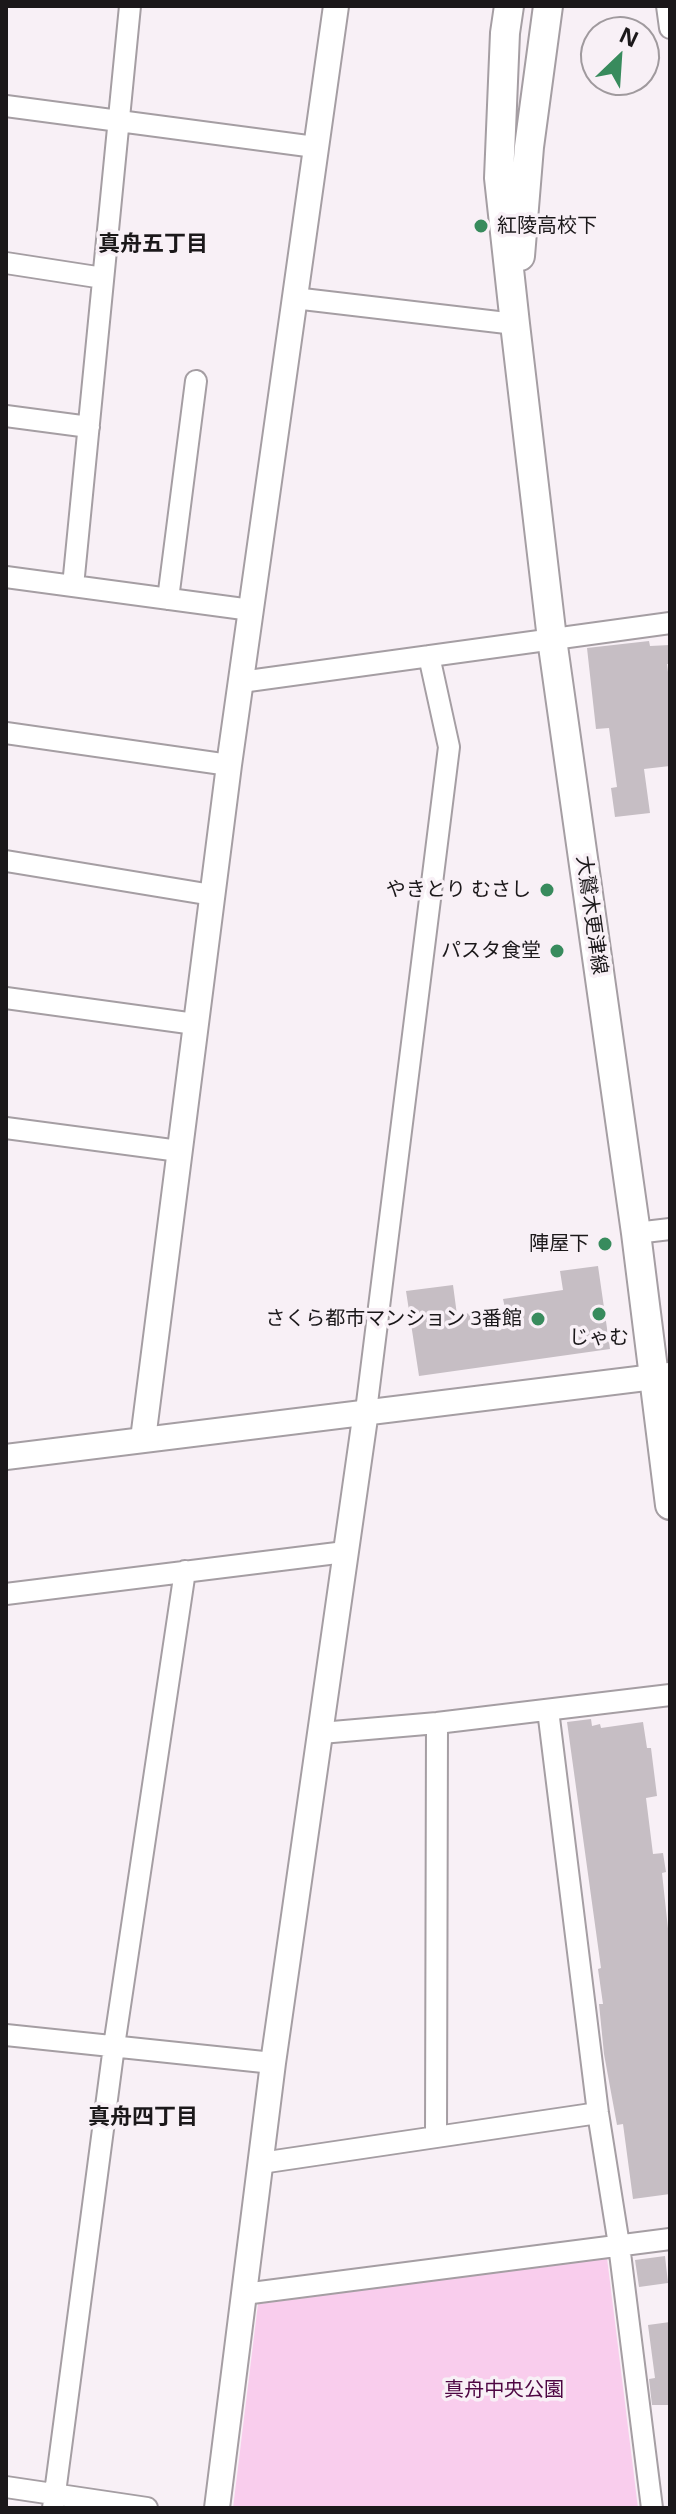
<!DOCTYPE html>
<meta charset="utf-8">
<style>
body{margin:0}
#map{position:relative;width:676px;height:2514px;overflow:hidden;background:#f8f0f6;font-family:"Open Sans",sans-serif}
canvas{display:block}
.frame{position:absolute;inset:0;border:8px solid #1b181a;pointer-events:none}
.north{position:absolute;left:580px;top:16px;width:80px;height:80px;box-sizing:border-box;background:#f8f0f6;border:2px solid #a09a9e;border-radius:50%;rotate:25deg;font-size:22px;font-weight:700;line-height:32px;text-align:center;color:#1b181a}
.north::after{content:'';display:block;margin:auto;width:28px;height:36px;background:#388b5d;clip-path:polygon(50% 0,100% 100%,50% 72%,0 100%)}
</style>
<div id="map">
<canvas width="676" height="2514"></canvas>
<div class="frame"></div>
<div class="north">N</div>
</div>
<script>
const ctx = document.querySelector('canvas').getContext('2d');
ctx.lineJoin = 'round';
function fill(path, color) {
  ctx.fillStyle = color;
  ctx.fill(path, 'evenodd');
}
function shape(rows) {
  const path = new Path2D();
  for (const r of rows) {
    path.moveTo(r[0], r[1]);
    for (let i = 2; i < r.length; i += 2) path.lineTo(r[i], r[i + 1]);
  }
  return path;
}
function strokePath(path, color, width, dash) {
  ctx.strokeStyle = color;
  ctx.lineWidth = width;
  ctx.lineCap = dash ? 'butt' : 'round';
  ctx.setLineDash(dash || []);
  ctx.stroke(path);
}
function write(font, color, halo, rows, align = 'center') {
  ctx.font = font + ' "Open Sans","Noto Sans JP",sans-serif';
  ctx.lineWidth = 7;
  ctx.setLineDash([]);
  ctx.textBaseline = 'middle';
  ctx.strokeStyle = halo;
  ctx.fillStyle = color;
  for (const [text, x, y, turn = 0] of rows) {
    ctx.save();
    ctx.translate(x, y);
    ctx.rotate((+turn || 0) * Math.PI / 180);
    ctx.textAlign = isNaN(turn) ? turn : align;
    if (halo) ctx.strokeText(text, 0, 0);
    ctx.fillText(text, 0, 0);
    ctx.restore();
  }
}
fill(shape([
 [607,2258,638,2508,233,2508,258,2304]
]), '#f9cded');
fill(shape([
 [649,641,650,646,670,645,670,664,667,664,670,688,670,766,644,769,650,813,615,817,611,788,617,787,609,728,596,729,587,648],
 [598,1266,610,1349,419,1376,406,1291,453,1285,457,1315,505,1308,503,1299,563,1290,560,1271],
 [591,1719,592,1726,600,1724,601,1728,643,1722,647,1748,651,1748,657,1796,646,1798,653,1854,663,1853,666,1872,662,1873,670,1947,670,2194,633,2199,623,2124,617,2125,604,2054,599,2004,603,2004,598,1969,601,1968,567,1722],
 [665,2256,668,2283,639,2287,635,2260],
 [670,2322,670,2405,652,2405,649,2379,655,2378,648,2325]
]), '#c6bec4');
const minor = shape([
 [667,6,670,28],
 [6,106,315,147],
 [6,263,103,278],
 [294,298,515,324],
 [6,416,89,427],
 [6,577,251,610],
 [73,586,130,6],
 [168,599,196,381],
 [241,682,670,623],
 [6,733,229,765],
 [6,861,212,895],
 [6,998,195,1024],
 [6,1128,179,1151],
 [636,1233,670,1229],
 [366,1411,449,747,429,656],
 [6,1594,345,1552],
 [548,1710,598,2113,619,2245,652,2508],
 [321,1733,437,1723,670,1695],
 [6,2035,273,2063],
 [436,2137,437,1723],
 [261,2163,598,2113],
 [244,2294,670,2239],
 [6,2487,147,2508],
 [53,2508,114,2046,185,1571]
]);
const tertiary = shape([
 [143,1439,229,765,336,6],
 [6,1457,670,1375],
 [217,2508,273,2063,366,1411]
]);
const secondary = shape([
 [509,6,505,33,499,178,515,324,552,639,636,1233,670,1505],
 [520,256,529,147,548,6]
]);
strokePath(minor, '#a59ea3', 24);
strokePath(tertiary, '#a59ea3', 28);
strokePath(secondary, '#a59ea3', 32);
strokePath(minor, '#fff', 20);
strokePath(tertiary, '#fff', 24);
strokePath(secondary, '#fff', 28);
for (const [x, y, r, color] of [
 [481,226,8,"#388b5d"],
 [547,890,8,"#388b5d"],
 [557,951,8,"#388b5d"],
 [605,1244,8,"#388b5d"],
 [599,1314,8,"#388b5d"],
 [538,1319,8,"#388b5d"]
]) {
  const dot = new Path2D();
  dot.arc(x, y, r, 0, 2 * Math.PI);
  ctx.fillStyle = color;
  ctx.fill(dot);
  strokePath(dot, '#f8f0f6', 3);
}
write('20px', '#1b181a', '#f8f0f6', [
 ["紅陵高校下",497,226,"left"],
 ["やきとり むさし",531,890],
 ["パスタ食堂",541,951],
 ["陣屋下",589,1244],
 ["さくら都市マンション 3番館",522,1319],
 ["じゃむ",599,1338,"center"]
], 'right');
write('20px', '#1b181a', '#f8f0f6', [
 ["大鷲木更津線",591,915,82]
]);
write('20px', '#4e0643', '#f8f0f6', [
 ["真舟中央公園",504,2390]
]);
write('bold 22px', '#1b181a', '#f8f0f6', [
 ["真舟五丁目",153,245],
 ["真舟四丁目",143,2118]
]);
</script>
